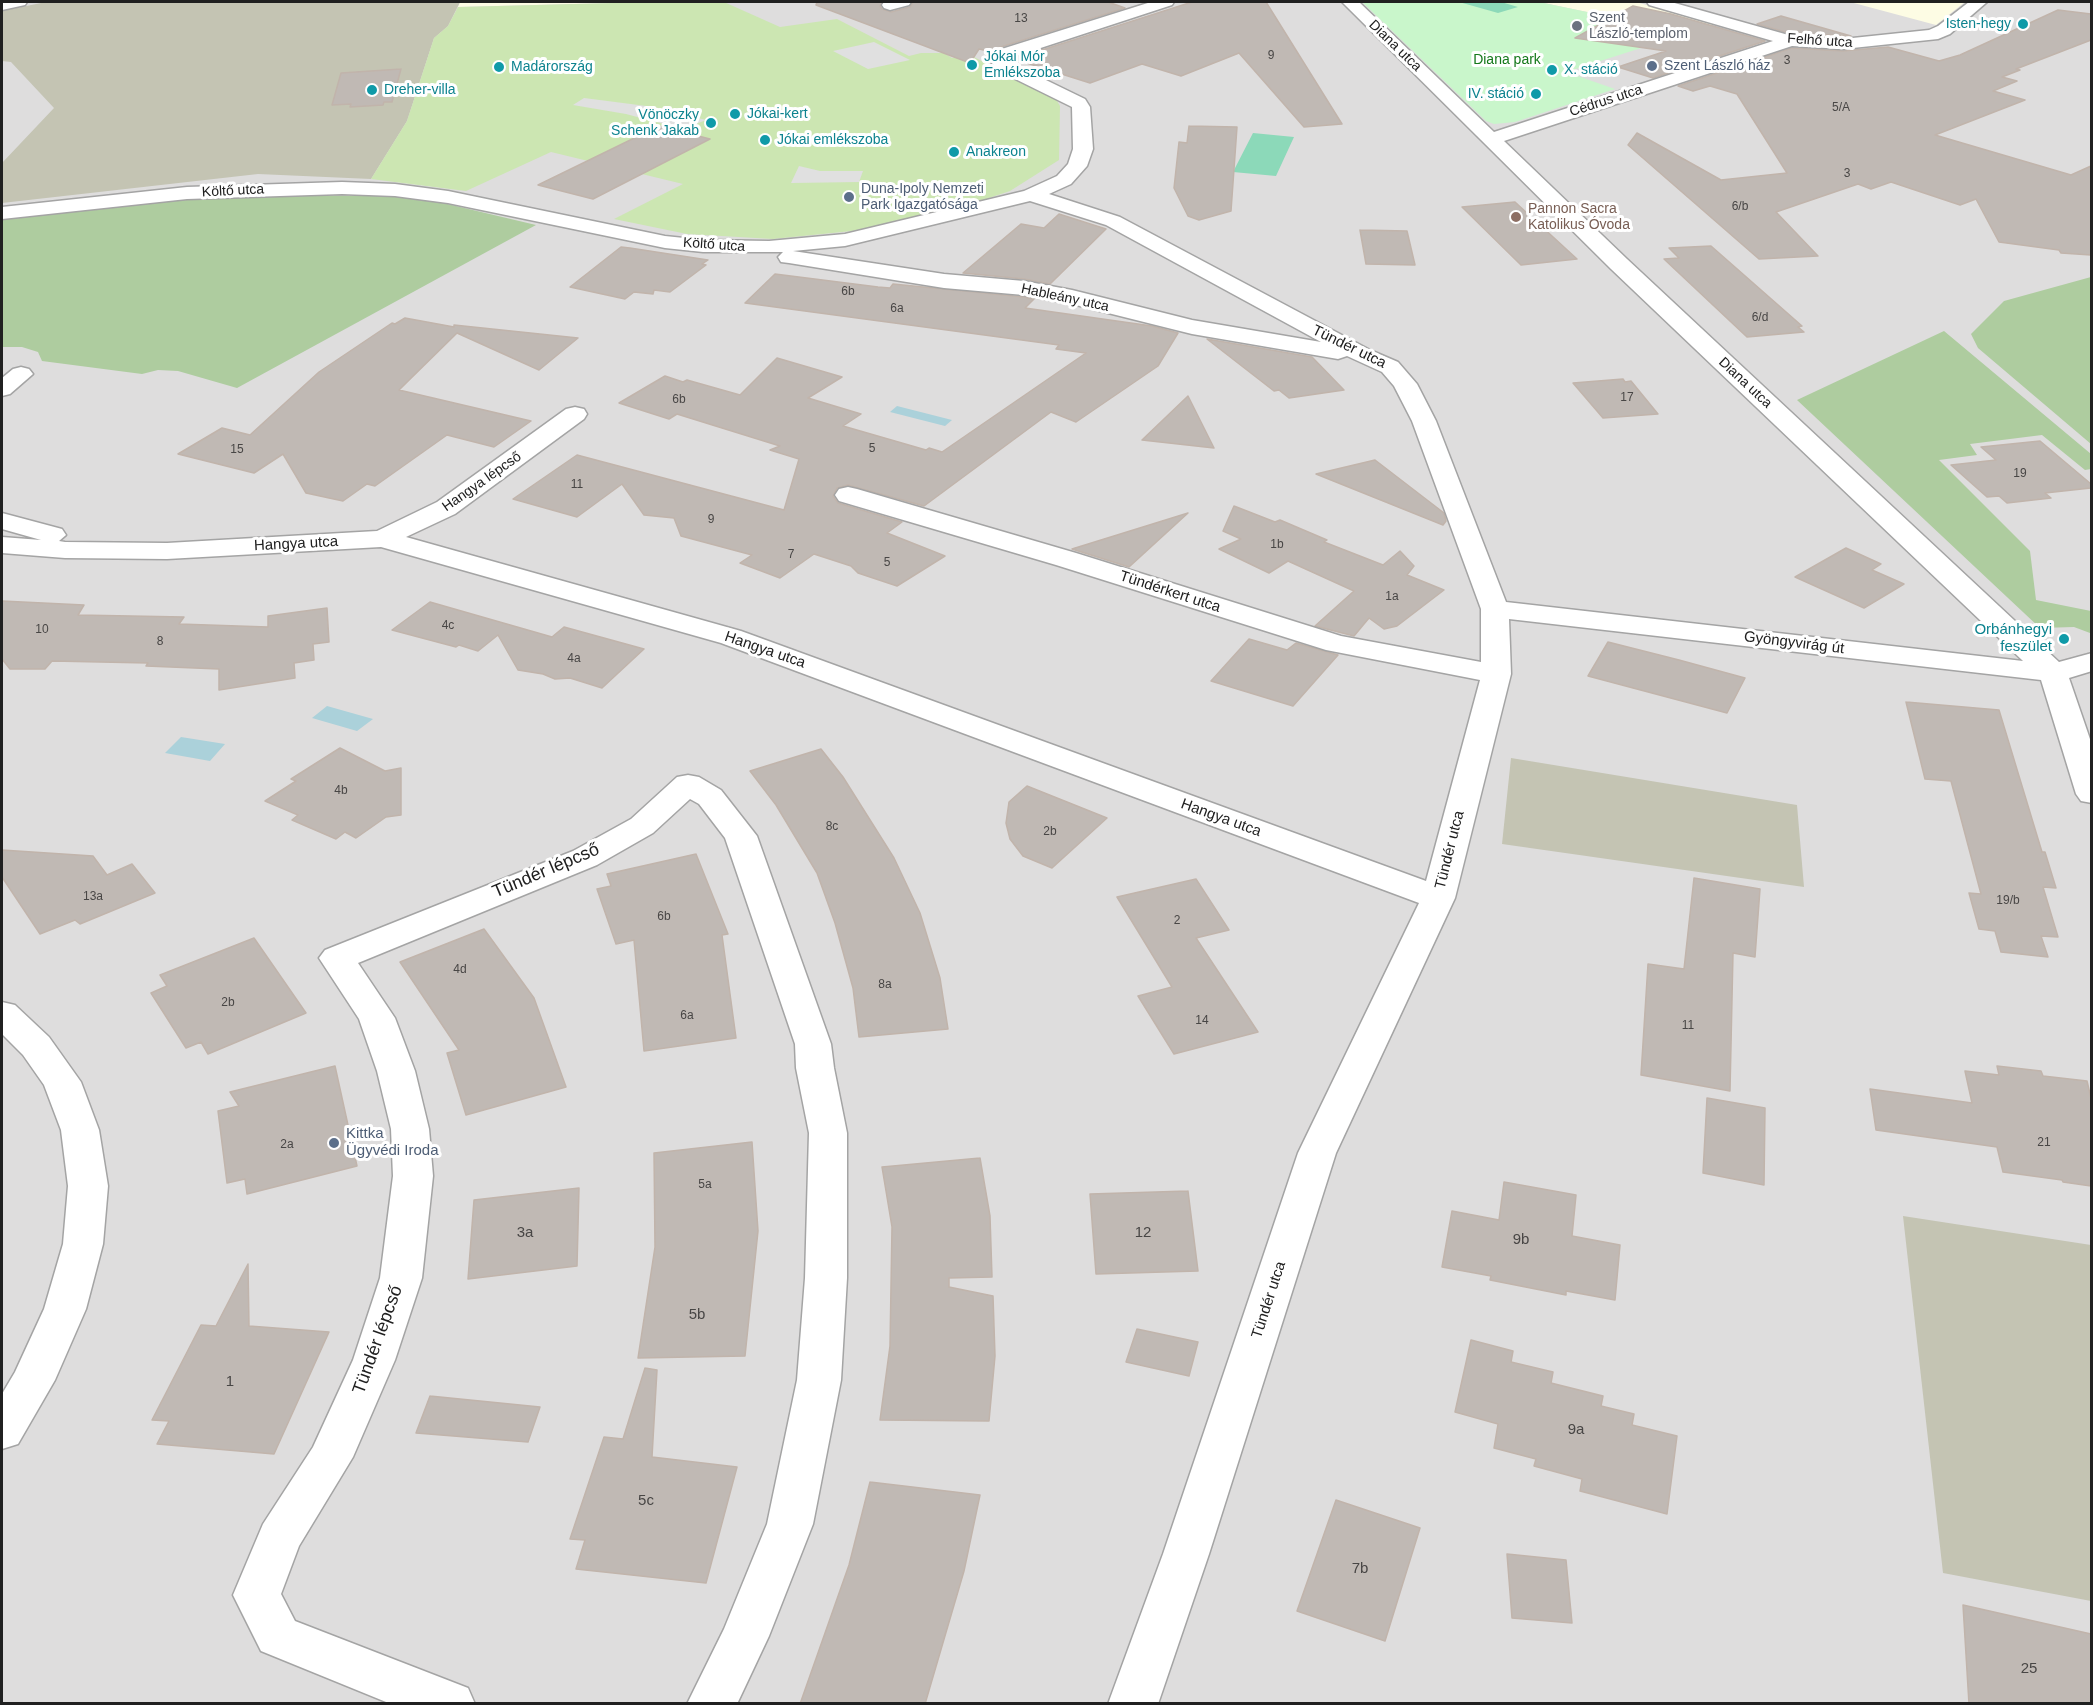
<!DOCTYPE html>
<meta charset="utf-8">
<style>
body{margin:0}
#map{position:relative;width:2093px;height:1705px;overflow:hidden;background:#f0ede7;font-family:Helvetica,sans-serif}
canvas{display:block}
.frame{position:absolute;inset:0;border:3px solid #202020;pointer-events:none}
</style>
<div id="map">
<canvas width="2093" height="1705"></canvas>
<div class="frame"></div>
</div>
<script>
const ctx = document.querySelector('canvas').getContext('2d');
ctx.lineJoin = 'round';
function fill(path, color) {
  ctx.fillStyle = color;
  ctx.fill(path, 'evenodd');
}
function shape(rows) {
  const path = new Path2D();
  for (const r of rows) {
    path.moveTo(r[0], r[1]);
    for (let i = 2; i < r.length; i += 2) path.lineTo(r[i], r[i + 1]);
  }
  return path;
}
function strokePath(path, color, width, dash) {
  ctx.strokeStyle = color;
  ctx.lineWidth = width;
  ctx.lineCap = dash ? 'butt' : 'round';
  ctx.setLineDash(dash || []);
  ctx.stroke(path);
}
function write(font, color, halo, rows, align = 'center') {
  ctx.font = font + ' Helvetica,sans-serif';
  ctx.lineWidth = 6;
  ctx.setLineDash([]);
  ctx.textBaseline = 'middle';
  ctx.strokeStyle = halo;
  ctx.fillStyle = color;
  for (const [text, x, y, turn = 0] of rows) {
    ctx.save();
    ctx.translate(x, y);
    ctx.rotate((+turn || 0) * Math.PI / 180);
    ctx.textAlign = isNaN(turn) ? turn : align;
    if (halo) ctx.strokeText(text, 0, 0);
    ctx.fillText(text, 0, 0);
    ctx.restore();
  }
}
fill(shape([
 [2,2,2091,2,2091,1703,2,1703]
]), '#dedddd');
fill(shape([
 [460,2,652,2,458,7],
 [1539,2,1636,2,1714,24,1688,33],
 [1850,2,1965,2,1936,25]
]), '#fdfce4');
fill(shape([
 [46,2,460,2,448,26,434,38,407,121,371,179,258,174,2,203,2,163,54,108,11,62,2,61,2,11],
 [1511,758,1797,805,1804,887,1502,844],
 [1903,1216,2091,1245,2091,1601,1943,1573]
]), '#c4c4b3');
fill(shape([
 [652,2,724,2,780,27,837,19,909,56,921,53,944,53,952,58,970,55,1056,99,1060,106,1059,160,1010,191,977,202,907,220,852,231,773,239,687,234,614,219,683,184,551,152,466,191,371,179,407,121,434,38,448,26,458,7]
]), '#cce6b2');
fill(shape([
 [273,195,392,196,439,202,536,225,237,388,178,371,158,370,142,374,42,361,38,352,22,347,2,347,2,218,151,202],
 [2091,277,2092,277,2091,444,1978,348,1971,334,2004,301],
 [1944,331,2091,454,2091,469,2085,470,2042,435,1970,444,1977,455,1939,460,2030,551,2036,600,2091,611,2090,633,2074,627,2040,628,1797,400]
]), '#aecc9f');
fill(shape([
 [1362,2,1539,2,1688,33,1566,72,1615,89,1515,122,1494,124,1486,121]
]), '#c9f6cb');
fill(shape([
 [1459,2,1501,2,1518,7,1498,13],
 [1253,133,1294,137,1276,176,1233,172]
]), '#8cd9b9');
fill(shape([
 [874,42,910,60,868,69,833,51],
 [584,98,654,107,706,120,683,129,626,114,573,105],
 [799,166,820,171,863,171,859,182,791,183]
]), '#e0e0e0');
fill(shape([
 [897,406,952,420,945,426,890,412],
 [327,706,373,719,357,731,312,718],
 [181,737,225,744,210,761,165,753]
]), '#abd1da');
const building = shape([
 [817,2,882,2,880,6,882,9,891,12,910,7,913,2,1108,2,1125,8,988,51,979,49,970,63,816,5,817,2],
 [1192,2,1266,2,1342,124,1304,127,1239,53,1181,76,1142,64,1090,83,1014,59,1192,2],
 [1633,6,1671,14,1765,41,1653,78,1618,67,1666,51,1575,38,1633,6],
 [2058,10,2091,14,2091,40,2016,69,2020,70,2002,77,2017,81,1993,91,2025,100,1935,135,2071,175,2091,166,2091,255,2061,253,2059,250,1999,242,1976,199,1960,205,1891,182,1871,189,1858,184,1776,212,1818,256,1759,259,1628,145,1637,133,1721,180,1787,173,1737,94,1710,86,1693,91,1678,86,1792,48,1843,51,1888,47,1939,61,1960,55,2058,10],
 [1781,16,1851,36,1792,34,1757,24,1781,16],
 [401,69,392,102,384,102,383,105,350,107,351,104,332,105,341,73,401,69],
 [659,126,710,139,593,199,538,185,659,126],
 [1189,126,1237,127,1231,211,1199,220,1188,216,1174,188,1179,142,1187,143,1189,126],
 [1515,202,1577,259,1521,265,1462,207,1515,202],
 [1059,214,1106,229,1050,284,1024,279,963,273,1021,224,1044,228,1059,214],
 [1360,230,1407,231,1415,265,1366,264,1360,230],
 [1711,246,1802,326,1798,327,1804,332,1747,337,1664,259,1679,258,1669,248,1711,246],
 [621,247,630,248,708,260,702,264,706,265,670,292,654,290,653,294,634,292,625,299,570,287,621,247],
 [775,274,878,287,890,288,893,284,1024,297,1034,299,1025,308,1152,326,1178,333,1158,366,1076,422,1051,412,924,506,848,485,837,488,833,496,838,503,902,522,887,533,945,556,897,586,858,573,851,566,814,554,780,578,740,563,752,555,681,536,674,518,644,515,622,484,577,517,513,499,577,455,784,510,799,459,770,450,780,446,677,414,669,419,619,403,665,376,683,382,687,380,740,395,777,358,842,377,808,398,861,414,843,426,926,450,929,448,942,452,1086,353,1056,349,1059,345,745,303,775,274],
 [405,318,454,327,454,325,578,338,539,370,457,333,399,390,531,421,494,447,447,435,375,486,367,484,343,501,306,493,283,454,254,473,178,454,222,428,250,435,319,372,392,323,395,324,405,318],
 [1207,339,1312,357,1344,390,1289,398,1279,390,1274,391,1207,339],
 [1623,379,1625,382,1631,381,1658,414,1603,418,1573,383,1623,379],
 [1188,396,1214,448,1142,440,1188,396],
 [2040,441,2091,484,2091,488,2045,493,2051,498,2007,503,1999,496,1987,497,1951,465,1996,460,1981,447,2040,441],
 [1375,460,1444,513,1446,521,1443,525,1316,474,1375,460],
 [1234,506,1275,522,1280,520,1327,540,1324,542,1383,565,1400,551,1414,566,1407,575,1444,590,1397,626,1384,629,1369,618,1354,636,1315,626,1354,591,1288,561,1269,573,1219,549,1241,539,1223,531,1234,506],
 [1188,513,1129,567,1072,549,1188,513],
 [1846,548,1881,564,1872,570,1904,584,1864,608,1795,577,1846,548],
 [2,601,84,605,78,615,184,617,179,624,268,627,268,616,327,608,329,642,313,644,314,660,294,663,295,678,219,690,219,669,146,666,148,663,52,661,45,669,10,669,2,659,2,601],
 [430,602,552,637,564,627,644,649,602,688,570,678,555,679,543,674,518,670,498,635,478,651,459,645,456,647,392,630,430,602],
 [1249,639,1287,650,1296,643,1338,655,1293,706,1211,681,1249,639],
 [1608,642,1679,660,1745,678,1727,713,1588,676,1608,642],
 [1906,702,1999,710,2042,852,2045,852,2056,888,2043,887,2058,937,2041,936,2048,957,2001,952,1995,931,1979,929,1969,893,1981,894,1951,781,1925,779,1906,702],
 [340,748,385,771,401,768,401,815,386,817,356,838,345,832,336,839,292,820,298,815,265,801,296,781,291,779,340,748],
 [821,749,843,777,894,858,920,913,940,978,948,1029,859,1037,853,988,835,923,817,873,776,805,750,771,821,749],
 [1027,786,1107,818,1052,868,1023,856,1010,839,1006,823,1009,802,1027,786],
 [2,850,93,856,107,875,132,864,155,893,80,924,75,920,40,934,2,877,2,850],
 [696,854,728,934,722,935,736,1038,644,1051,634,940,616,944,597,889,611,886,607,874,696,854],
 [1694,878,1760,889,1755,957,1733,953,1730,1091,1641,1075,1648,964,1684,969,1694,878],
 [1196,879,1229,930,1196,938,1258,1032,1174,1054,1138,996,1172,987,1117,897,1196,879],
 [484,929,534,998,566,1087,466,1115,447,1053,459,1050,400,962,484,929],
 [254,938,306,1013,208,1054,201,1042,186,1048,151,993,167,986,160,975,254,938],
 [335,1066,357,1166,247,1194,245,1179,227,1183,218,1111,239,1106,230,1092,335,1066],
 [1997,1066,2041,1071,2043,1076,2087,1081,2091,1098,2091,1186,2063,1182,2062,1180,2003,1172,1997,1147,1876,1130,1870,1089,1972,1103,1965,1071,1999,1075,1997,1066],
 [1707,1098,1765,1108,1764,1185,1703,1173,1707,1098],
 [752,1142,758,1231,745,1356,638,1358,655,1247,654,1153,752,1142],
 [980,1158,990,1216,992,1277,949,1278,949,1287,993,1296,995,1356,989,1421,880,1420,890,1346,892,1227,882,1167,980,1158],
 [1504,1182,1576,1195,1572,1236,1620,1245,1615,1300,1566,1291,1566,1295,1490,1280,1491,1276,1442,1267,1452,1211,1499,1220,1504,1182],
 [579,1188,577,1266,468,1279,474,1200,579,1188],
 [1188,1191,1198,1271,1096,1274,1090,1194,1188,1191],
 [248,1264,249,1326,329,1332,274,1454,157,1444,169,1421,152,1420,201,1325,216,1326,248,1264],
 [1137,1329,1198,1342,1189,1376,1126,1362,1137,1329],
 [1471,1340,1513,1351,1511,1362,1553,1372,1551,1383,1603,1396,1601,1406,1634,1414,1632,1425,1677,1436,1667,1514,1580,1491,1582,1479,1534,1466,1536,1459,1494,1448,1498,1424,1455,1412,1471,1340],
 [645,1368,657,1370,652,1457,737,1467,706,1583,576,1569,585,1540,570,1539,604,1437,623,1439,645,1368],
 [430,1396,540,1407,528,1442,416,1433,430,1396],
 [870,1482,980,1495,964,1571,925,1704,800,1704,849,1565,870,1482],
 [1336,1500,1420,1528,1385,1641,1297,1611,1336,1500],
 [1507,1554,1566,1560,1572,1623,1512,1618,1507,1554],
 [1963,1605,2091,1634,2091,1704,1969,1704,1963,1605]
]);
fill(building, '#c0b9b4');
strokePath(building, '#c1b4ab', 1.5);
const minor = shape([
 [2,2,27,2,25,5,2,10,2,2],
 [884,2,911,2,909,5,890,10,884,8,882,5,884,2],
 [1151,2,1174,2,1172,5,1007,59,1013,64,1085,99,1090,107,1093,149,1087,166,1071,184,1049,194,1120,217,1370,350,1398,362,1417,384,1436,421,1506,602,2023,661,1611,269,1342,2,1359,2,1494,132,1773,41,1649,5,1647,2,1671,2,1792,36,1843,39,1929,30,1938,26,1969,2,1987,2,1950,34,1938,39,1843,49,1792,46,1504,141,1627,259,2059,662,2092,653,2092,671,2069,678,2092,745,2092,803,2081,801,2076,794,2041,680,1509,619,1511,674,1455,898,1336,1153,1209,1554,1158,1704,1108,1704,1163,1554,1298,1153,1419,903,721,643,381,547,167,559,65,558,2,553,2,537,41,540,2,529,2,513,62,529,66,535,59,541,65,542,167,543,377,531,437,502,566,409,575,407,584,409,587,414,584,419,455,514,406,537,741,631,1426,881,1480,680,1326,650,1056,565,839,501,835,495,839,489,848,487,857,489,1076,553,1341,636,1481,662,1481,609,1412,421,1394,386,1382,372,1347,356,1338,359,1192,334,1072,304,1024,295,944,288,789,263,781,262,778,257,783,252,703,252,665,248,448,203,395,196,342,194,187,199,2,219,2,207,187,187,342,182,395,184,448,191,665,236,703,240,769,241,845,234,1024,191,1057,176,1068,164,1073,149,1072,107,1001,72,986,57,989,53,1151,2],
 [1030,201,1106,225,1321,342,1192,320,1072,290,1024,281,944,274,793,251,845,246,1030,201],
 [21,367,29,369,33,374,10,394,2,396,2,378,13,369,21,367],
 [688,775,699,777,721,790,757,836,831,1044,834,1068,847,1133,847,1278,841,1380,813,1524,769,1636,737,1704,687,1704,724,1629,767,1524,797,1380,805,1278,809,1133,796,1068,795,1044,725,838,699,804,690,799,653,833,597,865,358,963,395,1018,415,1071,429,1129,433,1176,422,1278,395,1360,353,1457,299,1546,281,1594,295,1621,468,1688,475,1704,391,1704,261,1651,233,1595,263,1524,313,1447,353,1360,380,1278,393,1176,391,1129,377,1071,359,1019,319,958,325,950,573,851,631,819,677,777,688,775],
 [2,1002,15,1005,49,1037,81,1082,99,1130,108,1186,103,1244,86,1309,55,1380,18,1444,2,1449,2,1394,15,1372,44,1309,63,1244,68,1186,61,1130,44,1085,23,1055,2,1034,2,1002]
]);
strokePath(minor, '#a4a4a4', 3);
fill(minor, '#fff');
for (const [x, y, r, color] of [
 [2023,24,6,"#0f9aa8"],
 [1577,26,6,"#6b7280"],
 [972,65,6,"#0f9aa8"],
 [1652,66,6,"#5c6f8a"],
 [499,67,6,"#0f9aa8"],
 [1552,70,6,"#0f9aa8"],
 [372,90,6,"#0f9aa8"],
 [1536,94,6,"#0f9aa8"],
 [735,114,6,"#0f9aa8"],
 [711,123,6,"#0f9aa8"],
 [765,140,6,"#0f9aa8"],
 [954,152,6,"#0f9aa8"],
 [849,197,6,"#5c6f8a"],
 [1516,217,6,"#8d6e63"],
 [2064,639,6,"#0f9aa8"],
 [334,1143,6,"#5c6f8a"]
]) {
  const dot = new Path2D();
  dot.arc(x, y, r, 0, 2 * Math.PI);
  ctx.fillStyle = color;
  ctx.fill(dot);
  strokePath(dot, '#fff', 2);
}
write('12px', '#484645', null, [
 ["13",1021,19],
 ["9",1271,56],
 ["3",1787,61],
 ["5/A",1841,108],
 ["3",1847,174],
 ["6/b",1740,207],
 ["6b",848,292],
 ["6a",897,309],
 ["6/d",1760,318],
 ["17",1627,398],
 ["6b",679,400],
 ["5",872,449],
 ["15",237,450],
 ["19",2020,474],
 ["11",577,485],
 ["9",711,520],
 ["1b",1277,545],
 ["7",791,555],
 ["5",887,563],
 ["1a",1392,597],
 ["4c",448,626],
 ["10",42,630],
 ["8",160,642],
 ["4a",574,659],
 ["4b",341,791],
 ["8c",832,827],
 ["2b",1050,832],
 ["13a",93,897],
 ["19/b",2008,901],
 ["6b",664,917],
 ["2",1177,921],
 ["4d",460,970],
 ["8a",885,985],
 ["2b",228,1003],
 ["6a",687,1016],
 ["14",1202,1021],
 ["11",1688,1026],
 ["21",2044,1143],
 ["2a",287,1145],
 ["5a",705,1185]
]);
write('14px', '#5b616d', '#fff', [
 ["Szent",1589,18],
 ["László-templom",1589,34]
], 'left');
write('14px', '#0d838f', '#fff', [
 ["Isten-hegy",2011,24,"right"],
 ["Jókai Mór",984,57],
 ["Emlékszoba",984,73],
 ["Madárország",511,67],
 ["X. stáció",1564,70],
 ["Dreher-villa",384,90],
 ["IV. stáció",1524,94,"right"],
 ["Jókai-kert",747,114],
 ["Vönöczky",699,115,"right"],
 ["Schenk Jakab",699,131,"right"],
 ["Jókai emlékszoba",777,140],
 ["Anakreon",966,152]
], 'left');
write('14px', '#202020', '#fff', [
 ["Felhő utca",1820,41,4],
 ["Diana utca",1395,46,44],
 ["Cédrus utca",1606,101,-18],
 ["Költő utca",233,191,-3],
 ["Költő utca",714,245,4],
 ["Hableány utca",1065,298,12],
 ["Diana utca",1745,383,43],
 ["Hangya lépcső",482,482,-35]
]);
write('14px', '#14781a', '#fff', [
 ["Diana park",1507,60]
]);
write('14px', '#4e5e75', '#fff', [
 ["Szent László ház",1664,66],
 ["Duna-Ipoly Nemzeti",861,189],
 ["Park Igazgatósága",861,205]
], 'left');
write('14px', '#785e54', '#fff', [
 ["Pannon Sacra",1528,209],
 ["Katolikus Óvoda",1528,225]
], 'left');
write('15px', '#202020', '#fff', [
 ["Tündér utca",1349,347,26],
 ["Hangya utca",296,544,-3],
 ["Tündérkert utca",1170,592,18],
 ["Gyöngyvirág út",1794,643,7],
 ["Hangya utca",765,650,19],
 ["Hangya utca",1221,818,20],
 ["Tündér utca",1450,850,-76],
 ["Tündér utca",1269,1300,-72]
]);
write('15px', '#0d838f', '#fff', [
 ["Orbánhegyi",2052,630],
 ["feszület",2052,647]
], 'right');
write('15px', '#4e5e75', '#fff', [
 ["Kittka",346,1134],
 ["Ügyvédi Iroda",346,1151]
], 'left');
write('15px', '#484645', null, [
 ["3a",525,1233],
 ["12",1143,1233],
 ["9b",1521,1240],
 ["5b",697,1315],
 ["1",230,1382],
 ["9a",1576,1430],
 ["5c",646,1501],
 ["7b",1360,1569],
 ["25",2029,1669]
]);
write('18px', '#202020', '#fff', [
 ["Tündér lépcső",546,871,-23],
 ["Tündér lépcső",378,1340,-70]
]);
</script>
